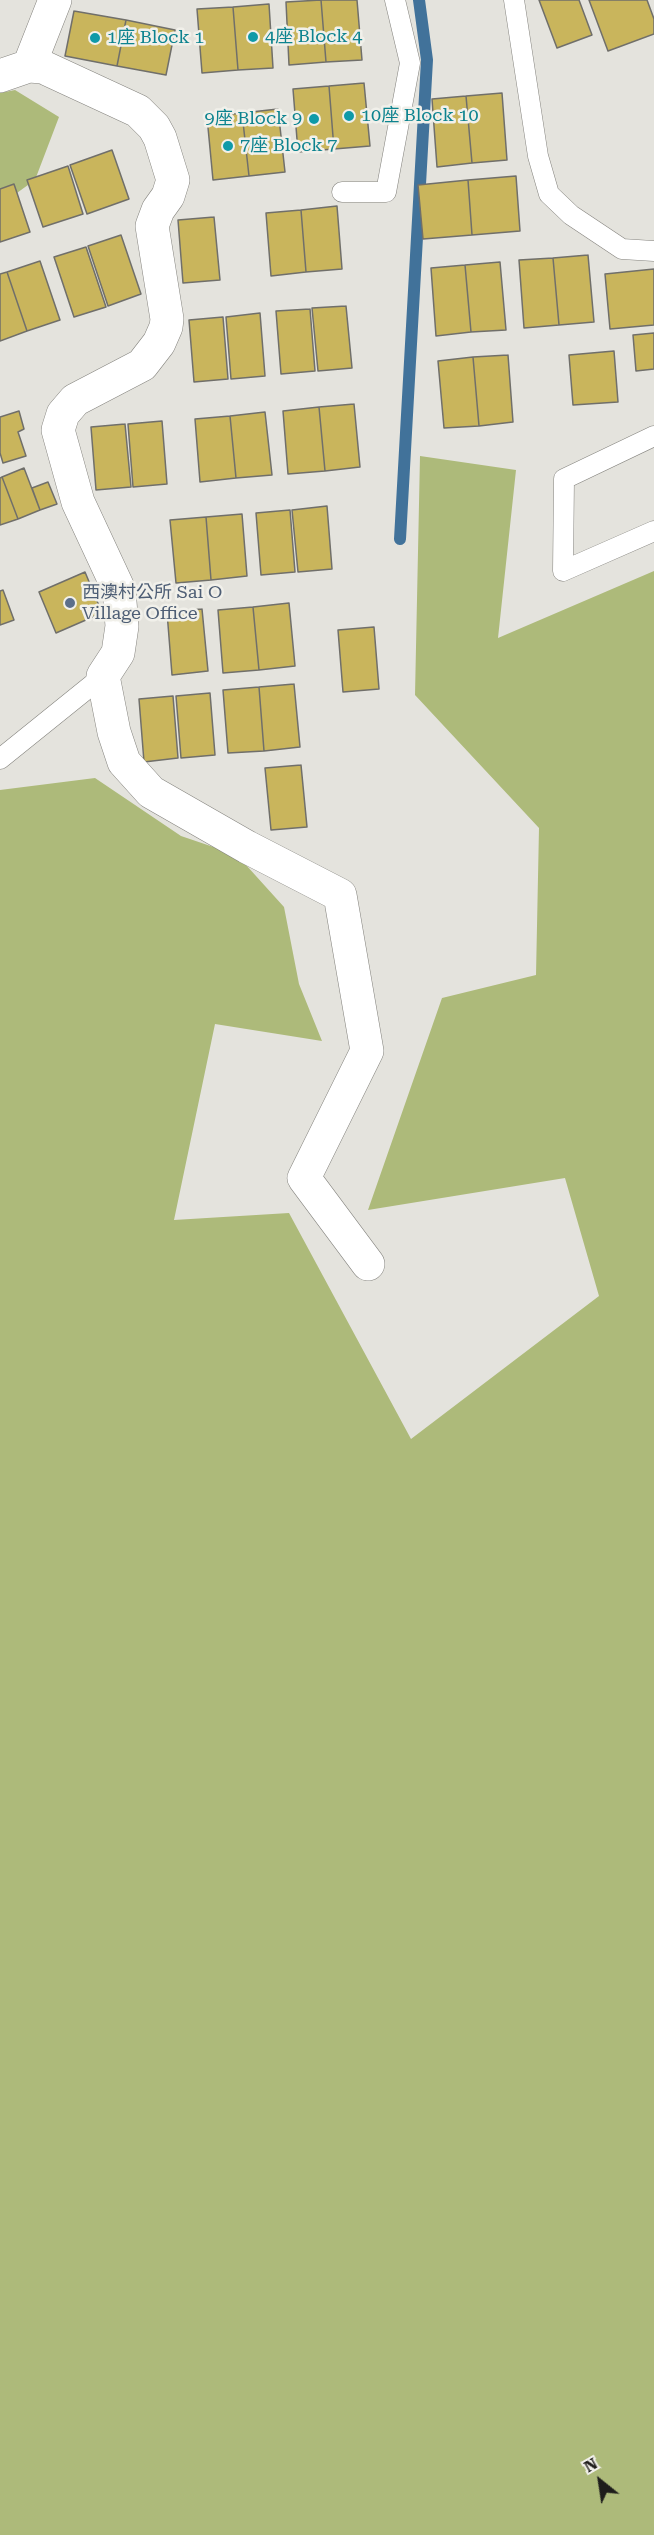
<!DOCTYPE html>
<meta charset="utf-8">
<style>
body{margin:0}
#map{position:relative;width:654px;height:2535px;overflow:hidden;background:#e4e3dd;font-family:"Roboto Serif",serif}
canvas{display:block}
.north{position:absolute;left:570px;top:2451px;width:60px;height:60px;-webkit-text-stroke:4px #f1f0ea;paint-order:stroke;rotate:330deg;font-size:16px;font-weight:700;line-height:24px;text-align:center;color:#1e1d1b}
.north::after{content:'';display:block;margin:auto;width:21px;height:27px;background:#1e1d1b;clip-path:polygon(50% 0,100% 100%,50% 72%,0 100%)}
</style>
<div id="map">
<canvas width="654" height="2535"></canvas>
<div class="north">N</div>
</div>
<script>
const ctx = document.querySelector('canvas').getContext('2d');
ctx.lineJoin = 'round';
function fill(path, color) {
  ctx.fillStyle = color;
  ctx.fill(path, 'evenodd');
}
function shape(rows) {
  const path = new Path2D();
  for (const r of rows) {
    path.moveTo(r[0], r[1]);
    for (let i = 2; i < r.length; i += 2) path.lineTo(r[i], r[i + 1]);
  }
  return path;
}
function strokePath(path, color, width, dash) {
  ctx.strokeStyle = color;
  ctx.lineWidth = width;
  ctx.lineCap = dash ? 'butt' : 'round';
  ctx.setLineDash(dash || []);
  ctx.stroke(path);
}
function write(font, color, halo, rows, align = 'center') {
  ctx.font = font + ' "Roboto Serif","Noto Sans TC",serif';
  ctx.lineWidth = 5;
  ctx.setLineDash([]);
  ctx.textBaseline = 'middle';
  ctx.strokeStyle = halo;
  ctx.fillStyle = color;
  for (const [text, x, y, turn = 0] of rows) {
    ctx.save();
    ctx.translate(x, y);
    ctx.rotate((+turn || 0) * Math.PI / 180);
    ctx.textAlign = isNaN(turn) ? turn : align;
    if (halo) ctx.strokeText(text, 0, 0);
    ctx.fillText(text, 0, 0);
    ctx.restore();
  }
}
fill(shape([
 [15,90,59,117,35,180,0,205,0,93],
 [420,456,516,470,498,638,654,571,654,2535,0,2535,0,790,95,778,181,836,237,855,284,907,299,984,322,1041,215,1024,174,1220,289,1213,411,1439,599,1296,565,1178,368,1210,442,998,536,975,539,828,415,695]
]), '#adba7a');
strokePath(shape([
 [400,539,427,60,419,0]
]), '#41729a', 12);
const building = shape([
 [321,0,326,62,289,65,286,2,321,0],
 [321,0,357,0,362,60,326,62,321,0],
 [539,0,579,0,592,35,557,48,539,0],
 [589,0,647,0,654,19,654,34,608,51,589,0],
 [269,4,273,68,238,70,233,7,269,4],
 [233,7,238,70,202,73,197,9,233,7],
 [74,11,126,20,117,66,65,56,74,11],
 [126,20,175,30,166,75,117,66,126,20],
 [364,83,370,146,334,149,329,86,364,83],
 [329,86,334,149,298,152,293,89,329,86],
 [502,93,507,160,472,163,466,96,502,93],
 [466,96,472,163,437,167,432,99,466,96],
 [278,109,285,172,249,176,242,113,278,109],
 [242,113,249,176,213,180,207,117,242,113],
 [112,150,129,199,87,214,70,165,112,150],
 [68,166,83,214,43,227,27,180,68,166],
 [516,176,520,231,472,235,468,180,516,176],
 [468,180,472,235,423,239,418,185,468,180],
 [14,184,30,232,0,242,0,189,14,184],
 [337,206,342,269,306,272,301,210,337,206],
 [301,210,306,272,271,276,266,213,301,210],
 [214,217,220,280,183,283,178,220,214,217],
 [121,235,141,294,108,306,88,246,121,235],
 [86,247,106,307,74,317,54,257,86,247],
 [588,255,594,322,559,325,553,258,588,255],
 [553,258,559,325,524,328,519,260,553,258],
 [40,261,60,320,27,331,7,272,40,261],
 [500,262,506,330,471,332,465,265,500,262],
 [465,265,471,332,436,336,431,268,465,265],
 [654,269,654,325,610,329,605,274,654,269],
 [7,272,27,331,0,341,0,274,7,272],
 [346,306,352,368,318,371,312,308,346,306],
 [310,309,315,371,281,374,276,311,310,309],
 [260,313,265,376,231,379,226,317,260,313],
 [223,317,228,379,194,382,189,320,223,317],
 [654,333,654,369,636,371,633,335,654,333],
 [614,351,618,402,573,405,569,355,614,351],
 [508,355,513,422,479,426,473,357,508,355],
 [473,357,479,426,444,428,438,361,473,357],
 [354,404,360,467,325,471,319,407,354,404],
 [319,407,325,471,288,474,283,411,319,407],
 [19,411,24,429,18,432,26,456,3,463,0,453,0,417,19,411],
 [265,412,272,475,236,478,230,416,265,412],
 [230,416,236,478,200,482,195,419,230,416],
 [162,421,167,484,133,487,128,424,162,421],
 [125,424,131,487,96,490,91,427,125,424],
 [24,468,40,510,18,519,2,477,24,468],
 [2,477,18,519,0,525,0,478,2,477],
 [48,482,57,504,40,510,32,488,48,482],
 [327,506,332,569,298,572,292,510,327,506],
 [290,510,295,572,261,575,256,513,290,510],
 [242,514,247,576,211,580,206,517,242,514],
 [206,517,211,580,176,583,170,520,206,517],
 [85,572,102,613,56,633,39,592,85,572],
 [3,590,14,620,0,625,0,591,3,590],
 [289,603,295,666,259,670,253,607,289,603],
 [253,607,259,670,223,673,218,610,253,607],
 [202,609,208,671,172,675,167,612,202,609],
 [374,627,379,689,343,692,338,630,374,627],
 [294,684,300,747,264,751,259,687,294,684],
 [259,687,264,751,228,753,223,690,259,687],
 [210,693,215,755,181,758,176,696,210,693],
 [173,696,178,758,144,762,139,699,173,696],
 [301,765,307,827,271,830,265,768,301,765]
]);
fill(building, '#c9b55c');
strokePath(building, '#706f6a', 1.5);
const lane = shape([
 [514,0,538,156,549,194,571,215,622,249,654,251],
 [342,192,386,192,410,63,395,0],
 [654,436,564,479,563,571,654,531],
 [0,759,103,676]
]);
const street = shape([
 [29,66,55,0],
 [0,76,29,66,43,67,138,111,154,127,160,138,173,180,168,196,158,210,152,226,167,319,166,327,159,343,142,365,75,400,63,414,58,430,78,502,119,590,122,626,118,653,103,676,114,732,124,762,151,792,247,847,340,895,367,1051,304,1178,368,1264]
]);
strokePath(lane, '#84837e', 21);
strokePath(street, '#84837e', 34);
strokePath(lane, '#fff', 20);
strokePath(street, '#fff', 33);
for (const [x, y, r, color] of [
 [253,37,6,"#0f9aa8"],
 [95,38,6,"#0f9aa8"],
 [349,116,6,"#0f9aa8"],
 [314,119,6,"#0f9aa8"],
 [228,146,6,"#0f9aa8"],
 [70,603,6,"#5c6f8a"]
]) {
  const dot = new Path2D();
  dot.arc(x, y, r, 0, 2 * Math.PI);
  ctx.fillStyle = color;
  ctx.fill(dot);
  strokePath(dot, '#f1f0ea', 2);
}
write('18px', '#0d838f', '#f1f0ea', [
 ["4座 Block 4",265,37],
 ["1座 Block 1",107,38],
 ["10座 Block 10",361,116],
 ["9座 Block 9",302,119,"right"],
 ["7座 Block 7",240,146]
], 'left');
write('18px', '#4e5e75', '#f1f0ea', [
 ["西澳村公所 Sai O",82,593],
 ["Village Office",82,614]
], 'left');
</script>
